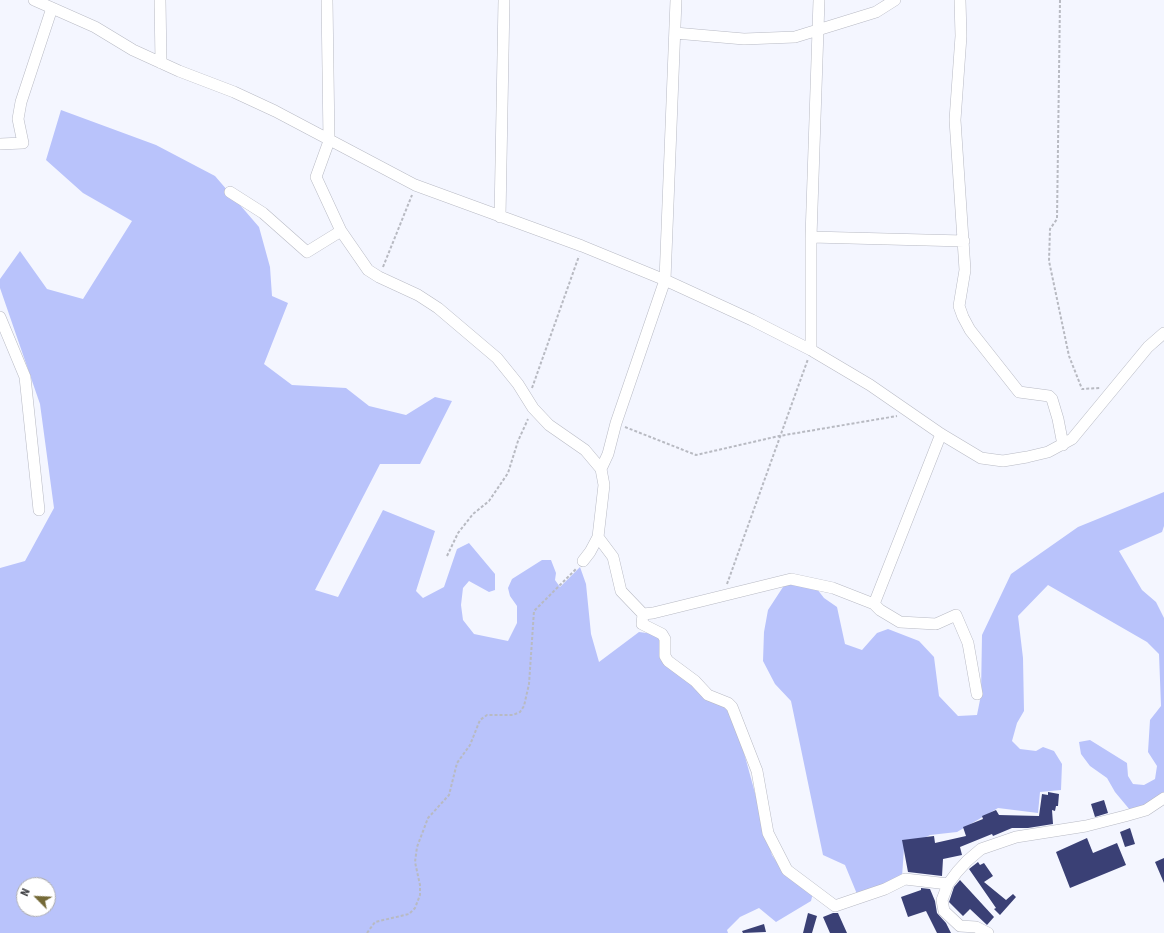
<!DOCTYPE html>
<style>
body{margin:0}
#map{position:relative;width:1164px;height:933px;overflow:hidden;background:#f4f6ff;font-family:"Source Sans 3",sans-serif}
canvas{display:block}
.north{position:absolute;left:16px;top:877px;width:40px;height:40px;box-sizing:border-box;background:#fff;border:1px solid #aeaeb0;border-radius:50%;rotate:294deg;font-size:11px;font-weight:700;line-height:16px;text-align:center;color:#343539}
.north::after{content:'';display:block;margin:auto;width:14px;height:18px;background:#746936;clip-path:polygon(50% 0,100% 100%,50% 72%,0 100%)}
</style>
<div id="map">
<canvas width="1164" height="933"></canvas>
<div class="north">N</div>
</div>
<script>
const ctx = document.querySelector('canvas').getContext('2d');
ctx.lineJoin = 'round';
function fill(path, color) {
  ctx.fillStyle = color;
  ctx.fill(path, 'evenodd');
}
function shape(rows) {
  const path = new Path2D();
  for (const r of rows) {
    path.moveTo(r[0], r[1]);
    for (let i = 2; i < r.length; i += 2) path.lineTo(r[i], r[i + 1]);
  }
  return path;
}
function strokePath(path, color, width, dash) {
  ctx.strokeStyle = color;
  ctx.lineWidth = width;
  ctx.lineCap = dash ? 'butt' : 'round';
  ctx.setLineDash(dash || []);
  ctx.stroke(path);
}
fill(shape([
 [61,110,156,145,215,176,259,227,270,267,272,296,288,303,264,364,292,385,346,388,369,406,406,415,435,397,452,401,420,464,380,464,315,590,338,597,383,510,435,531,416,591,423,598,444,587,457,549,469,543,495,574,495,590,489,592,469,581,463,588,461,605,463,620,474,634,508,641,517,623,517,606,510,596,508,588,512,579,542,560,551,560,556,573,555,580,560,587,580,567,586,584,591,634,599,662,639,632,654,634,661,639,660,652,729,710,738,731,772,855,785,874,813,893,811,901,776,922,759,908,740,917,727,930,728,933,0,933,0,568,25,561,54,508,40,404,0,288,0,279,20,251,47,289,83,299,132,221,83,193,46,160],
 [24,885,48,885,48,909,24,909],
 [1164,492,1164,526,1162,532,1119,551,1142,590,1156,602,1164,618,1164,793,1151,804,1130,810,1115,792,1107,778,1090,766,1081,754,1079,742,1090,740,1127,763,1128,776,1133,784,1144,785,1155,779,1157,766,1148,752,1150,720,1161,706,1159,654,1147,642,1048,585,1018,616,1023,658,1024,711,1017,723,1012,741,1020,749,1036,751,1043,747,1054,751,1062,764,1061,790,1040,792,1038,813,998,808,957,832,930,835,904,848,902,877,857,894,845,865,823,855,791,701,775,684,763,661,764,632,768,610,783,587,792,581,817,589,824,598,837,607,845,644,862,650,877,633,888,629,919,641,934,657,939,696,958,716,977,715,981,695,982,635,1011,574,1078,527]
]), '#b9c3fb');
fill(shape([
 [1048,792,1059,794,1058,806,1056,806,1055,811,1052,810,1053,824,1028,828,1012,828,993,836,992,834,960,847,962,855,943,859,942,876,908,872,902,840,934,836,935,843,966,836,963,827,983,819,982,816,996,810,999,815,1039,816,1042,794,1048,795],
 [1104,800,1108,813,1095,817,1091,804],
 [1130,828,1135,844,1125,847,1120,832],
 [1087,838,1093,853,1117,843,1126,865,1070,888,1056,852],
 [1164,858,1164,883,1155,862],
 [978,862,980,865,984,863,993,876,984,882,1006,900,1013,894,1016,897,1000,915,994,909,996,908,969,869],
 [960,880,994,917,987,925,970,909,963,916,949,902,954,887],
 [921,888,930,889,935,901,937,913,946,923,951,933,937,933,926,911,908,917,901,897,921,890],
 [808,913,817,916,812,933,803,933],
 [833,913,838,913,847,933,830,933,823,917],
 [764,924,766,932,743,933,742,931]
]), '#3a4075');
const minor = shape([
 [34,0,95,27,133,50,179,71,234,92,275,111,415,185,582,246,665,280,752,320,811,350,870,385,941,434,981,458,1003,461,1027,457,1048,452,1072,439,1148,347,1164,333],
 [160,0,161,63],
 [327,0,329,141,316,177,341,231,368,270,379,277,418,295,438,308,497,358,518,384,533,408,549,425,585,450,601,469,604,485,598,537,590,552,583,561],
 [960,0,961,36,955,120,965,270,959,306,963,317,970,330,1019,392,1049,396,1052,399,1058,419,1063,445],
 [675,33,744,39,795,37,876,12,895,0],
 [0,144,23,143,18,119,21,102,52,8],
 [230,192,263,213,307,252,341,231],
 [500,217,504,0],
 [811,237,964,241],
 [0,317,25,377,39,510],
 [811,350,811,237,819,0],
 [601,469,608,454,616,423,665,280,676,0],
 [598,537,613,557,621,591,643,614,653,613,791,579,833,588,874,604,941,434],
 [874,604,880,610,900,622,936,624,956,615,968,643,977,694],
 [643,614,642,624,662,634,665,639,665,656,668,661,695,681,708,695,728,703,732,707,757,771,768,833,787,870,835,906,885,889,905,879,948,884],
 [988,933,976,927,960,926,944,911,942,900,948,884,957,872,967,861,981,849,1016,837,1086,826,1125,816,1146,810,1164,798]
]);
strokePath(minor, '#b8bac4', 12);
strokePath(shape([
 [1060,0,1057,219,1050,229,1049,261,1069,356,1082,389,1101,388],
 [383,267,412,195],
 [532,388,579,256],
 [625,427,696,455,779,436,897,416],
 [447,556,458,533,473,514,489,501,508,473,518,441,528,419],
 [727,584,808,359],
 [367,933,375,922,409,914,415,908,420,895,420,885,415,862,417,847,428,818,449,795,457,763,470,745,480,720,487,715,513,715,520,712,524,706,529,684,534,611,576,569]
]), '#b8bac2', 2, [3, 2]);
strokePath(minor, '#fff', 11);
</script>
